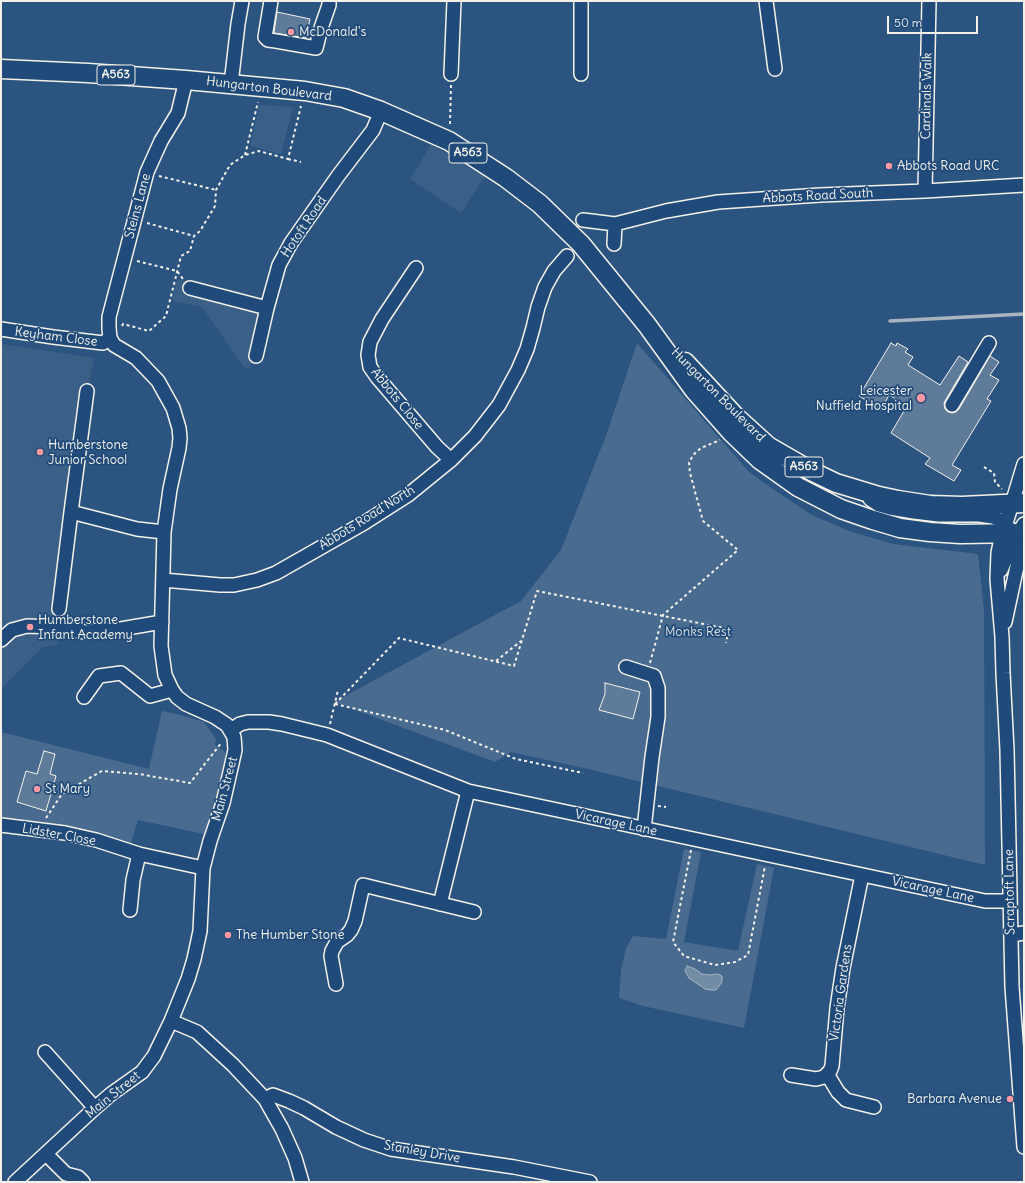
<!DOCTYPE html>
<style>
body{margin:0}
#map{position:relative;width:1025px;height:1183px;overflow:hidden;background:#2c5481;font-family:Delius,sans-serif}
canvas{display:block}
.frame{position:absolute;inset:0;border:2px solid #f4f1e8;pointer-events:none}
.scale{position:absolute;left:887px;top:16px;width:91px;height:18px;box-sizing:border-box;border:2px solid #f4f1e8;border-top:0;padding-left:5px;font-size:12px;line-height:14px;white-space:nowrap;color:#f4f1e8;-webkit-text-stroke:3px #1f4a7a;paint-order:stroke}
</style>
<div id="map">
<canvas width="1025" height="1183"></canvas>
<div class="frame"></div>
<div class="scale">50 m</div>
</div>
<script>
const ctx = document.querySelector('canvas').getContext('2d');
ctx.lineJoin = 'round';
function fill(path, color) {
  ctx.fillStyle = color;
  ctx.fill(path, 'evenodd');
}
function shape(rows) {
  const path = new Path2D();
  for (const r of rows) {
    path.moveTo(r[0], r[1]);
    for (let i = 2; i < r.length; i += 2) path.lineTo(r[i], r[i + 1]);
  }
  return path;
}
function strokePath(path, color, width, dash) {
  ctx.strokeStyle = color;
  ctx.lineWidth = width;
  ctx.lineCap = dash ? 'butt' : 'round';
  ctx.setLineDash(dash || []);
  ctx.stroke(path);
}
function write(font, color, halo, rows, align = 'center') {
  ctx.font = font + ' Delius,sans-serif';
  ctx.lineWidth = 3.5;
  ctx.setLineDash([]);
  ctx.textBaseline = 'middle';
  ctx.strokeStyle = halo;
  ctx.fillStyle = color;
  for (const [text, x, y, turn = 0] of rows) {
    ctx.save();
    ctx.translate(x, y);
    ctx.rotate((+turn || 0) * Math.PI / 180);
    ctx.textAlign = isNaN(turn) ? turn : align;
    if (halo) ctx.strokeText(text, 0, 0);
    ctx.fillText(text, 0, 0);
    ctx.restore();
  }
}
fill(shape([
 [260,105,293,107,281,154,250,146],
 [431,145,450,155,485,176,461,213,410,179],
 [177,279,266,300,250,369,243,366,202,307,172,301],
 [1,344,94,358,87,391,59,609,57,645,43,647,1,689]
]), '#3b6088');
fill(shape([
 [637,343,748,471,771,488,812,515,849,531,893,544,978,554,984,610,985,865,588,769,511,752,495,762,334,702,521,601,561,550,607,433],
 [162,711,177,714,204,722,216,739,215,745,225,752,226,769,204,834,138,820,131,843,1,820,1,732,149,769],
 [684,849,701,852,684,942,738,951,757,864,774,868,744,1028,643,1006,619,998,621,970,626,948,633,936,666,939]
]), '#496b90');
const water = shape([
 [687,966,695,969,702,974,709,975,718,974,722,976,722,982,716,990,711,990,705,989,689,978,685,971,687,966]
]);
fill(water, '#738ca6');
strokePath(water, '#a7b4c0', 1);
strokePath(shape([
 [890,321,1024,314]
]), '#a7b4c0', 3.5);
const building = shape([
 [277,12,310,19,306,38,274,33,277,12],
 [891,343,896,346,897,343,908,349,905,352,913,357,908,365,940,385,959,356,968,362,945,401,944,404,945,409,948,412,952,413,956,412,959,409,990,356,999,362,990,375,999,380,987,399,991,401,952,465,961,470,954,481,925,464,930,458,891,433,907,406,889,395,881,410,866,402,867,401,859,396,891,343],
 [605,683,640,692,633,719,599,710,605,694,605,683],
 [44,751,55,754,50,774,56,776,46,811,17,802,26,771,37,774,44,751]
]);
fill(building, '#5e7b9a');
strokePath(building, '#f4f1e8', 1);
const minor = shape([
 [271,1,265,37,268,40,276,41,316,48,321,28,329,5,329,1],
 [766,1,775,69],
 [451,74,454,1],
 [581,74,581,1],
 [231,84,238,24,242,1],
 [925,191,929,1],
 [583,220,615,224,666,211,718,202,820,195,925,191,1024,185],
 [614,244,615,224],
 [416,268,382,319,370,342,368,355,370,367,377,377,437,447,451,460],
 [190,288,267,308],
 [1,329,53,337,103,343,110,338],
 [256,356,267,308,279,265,291,243,338,176,373,130,381,111],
 [87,391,71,512,137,529,164,532],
 [952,405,989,343],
 [1024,464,1000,543,998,553,997,579,1002,637,1003,673,1007,750,1012,987,1024,1147],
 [870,499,879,505,890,508,914,512,939,515,979,515,993,517,1000,520,1005,524,1014,533,1019,545,1020,552],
 [1001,570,1013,542,1024,524],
 [163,580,220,585,234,585,257,580,276,573,364,523,408,495,451,460,475,436,499,405,518,370,527,349,533,328,538,307,545,287,554,271,567,256],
 [59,609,71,512],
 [1005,622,1022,543],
 [1,640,12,630,27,626,55,627,85,632,115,630,162,622],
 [626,667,654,676,658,688,658,717,652,757,644,829],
 [84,697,99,676,121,673,150,696,172,690],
 [231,730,240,724,248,722,269,722,282,724,327,735,468,791,985,901,1010,901],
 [1,825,65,833,96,840,139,854,203,868],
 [440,904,468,791],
 [130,910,133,880,139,854],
 [1011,935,1024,933],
 [336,984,331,956,332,951,337,942,347,935,351,930,355,921,363,885,474,912],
 [171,1021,197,1032,233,1065,265,1099,282,1129,295,1158,302,1182],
 [45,1052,95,1108],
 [827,1074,838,1092,846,1100,874,1107],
 [791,1075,816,1079,824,1077,830,1071,832,1066,837,1008,843,968,862,875],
 [265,1099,273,1095,289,1101,304,1108,336,1127,364,1140,391,1149,514,1167,590,1182],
 [46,1154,66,1174,78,1177,83,1182],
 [15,1182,95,1108,111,1094,142,1072,154,1056,171,1021,188,979,194,959,200,931,203,868,210,841,223,803,235,750,234,737,227,725,215,717,186,704,177,697,172,690,165,675,161,646,164,532,170,489,179,448,180,438,179,428,173,408,158,381,136,358,114,345,110,338,109,328,109,317,147,172,161,141,178,113,186,80]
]);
const highway = shape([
 [1,69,88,73,186,80,305,91,344,98,381,111,449,141,506,178,540,204,581,244,647,325,694,390,732,433,760,460,798,487,841,509,873,520,900,528,930,532,960,534,1024,533],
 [685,362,736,417,768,446,813,472,836,483,879,496,898,500,930,505,962,506,1024,503]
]);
strokePath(minor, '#f4f1e8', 16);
strokePath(highway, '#f4f1e8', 21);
strokePath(shape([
 [450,124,451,85],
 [245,155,258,102],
 [288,159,301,162],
 [159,176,216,190],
 [147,223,194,236],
 [137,261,177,271,183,279],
 [122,326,123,324,149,331,166,316,181,256,190,251,194,236,200,231,215,206,216,190,230,165,245,155,259,151,288,159,301,106],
 [984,467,994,473,995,482,1002,489],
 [496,661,521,641],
 [650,663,663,615,738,550,703,521,690,473,689,463,693,455,701,448,720,440],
 [335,704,399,638,514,666,537,591,729,629,726,643],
 [335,704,445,730,516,759,583,773],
 [330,724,338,690],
 [658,806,666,807],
 [46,818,62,794,102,771,139,774,190,783,222,742],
 [691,850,673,942,684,956,715,965,735,962,748,955,765,866]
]), '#f4f1e8', 2, [3, 3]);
strokePath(minor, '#1f4a7a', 13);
strokePath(highway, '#1f4a7a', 18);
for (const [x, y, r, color] of [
 [291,32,4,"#ff9aa2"],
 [889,166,4,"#ff9aa2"],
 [921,398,5,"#ff9aa2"],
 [40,452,4,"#ff9aa2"],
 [30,627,4,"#ff9aa2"],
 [37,789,4,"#ff9aa2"],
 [228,935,4,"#ff9aa2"],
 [1010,1099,4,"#ff9aa2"]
]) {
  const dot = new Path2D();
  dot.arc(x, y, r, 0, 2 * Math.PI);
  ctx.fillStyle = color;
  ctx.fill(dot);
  strokePath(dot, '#1f4a7a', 1.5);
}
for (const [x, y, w] of [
 [116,75,38],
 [468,153,38],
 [804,467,38]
]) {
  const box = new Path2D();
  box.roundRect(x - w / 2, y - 10, w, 20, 3);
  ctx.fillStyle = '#1f4a7a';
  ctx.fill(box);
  strokePath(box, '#f4f1e8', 1);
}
write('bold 12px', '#f4f1e8', null, [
 ["A563",116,75],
 ["A563",468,153],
 ["A563",804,467]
]);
write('13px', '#f4f1e8', '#1f4a7a', [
 ["McDonald's",299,32],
 ["Abbots Road URC",897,166],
 ["Leicester",912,391,"right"],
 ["Nuffield Hospital",912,406,"right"],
 ["Humberstone",48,445],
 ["Junior School",48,460],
 ["Humberstone",38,620],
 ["Infant Academy",38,635],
 ["St Mary",45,789],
 ["The Humber Stone",236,935],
 ["Barbara Avenue",1002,1099,"right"]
], 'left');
write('13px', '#f4f1e8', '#1f4a7a', [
 ["Hungarton Boulevard",269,89,7],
 ["Cardinals Walk",927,96,-89],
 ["Abbots Road South",818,196,-3],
 ["Steins Lane",138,206,-75],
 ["Hotoft Road",304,227,-56],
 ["Keyham Close",56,337,7],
 ["Hungarton Boulevard",718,395,45],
 ["Abbots Close",397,399,51],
 ["Abbots Road North",367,518,-32],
 ["Main Street",225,789,-75],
 ["Vicarage Lane",616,823,12],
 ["Lidster Close",59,835,10],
 ["Vicarage Lane",933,890,12],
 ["Scraptoft Lane",1010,892,-91],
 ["Victoria Gardens",841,993,-82],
 ["Main Street",113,1095,-39],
 ["Stanley Drive",422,1152,10]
]);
write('13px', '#dadddb', '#1f4a7a', [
 ["Monks Rest",698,632]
]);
</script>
